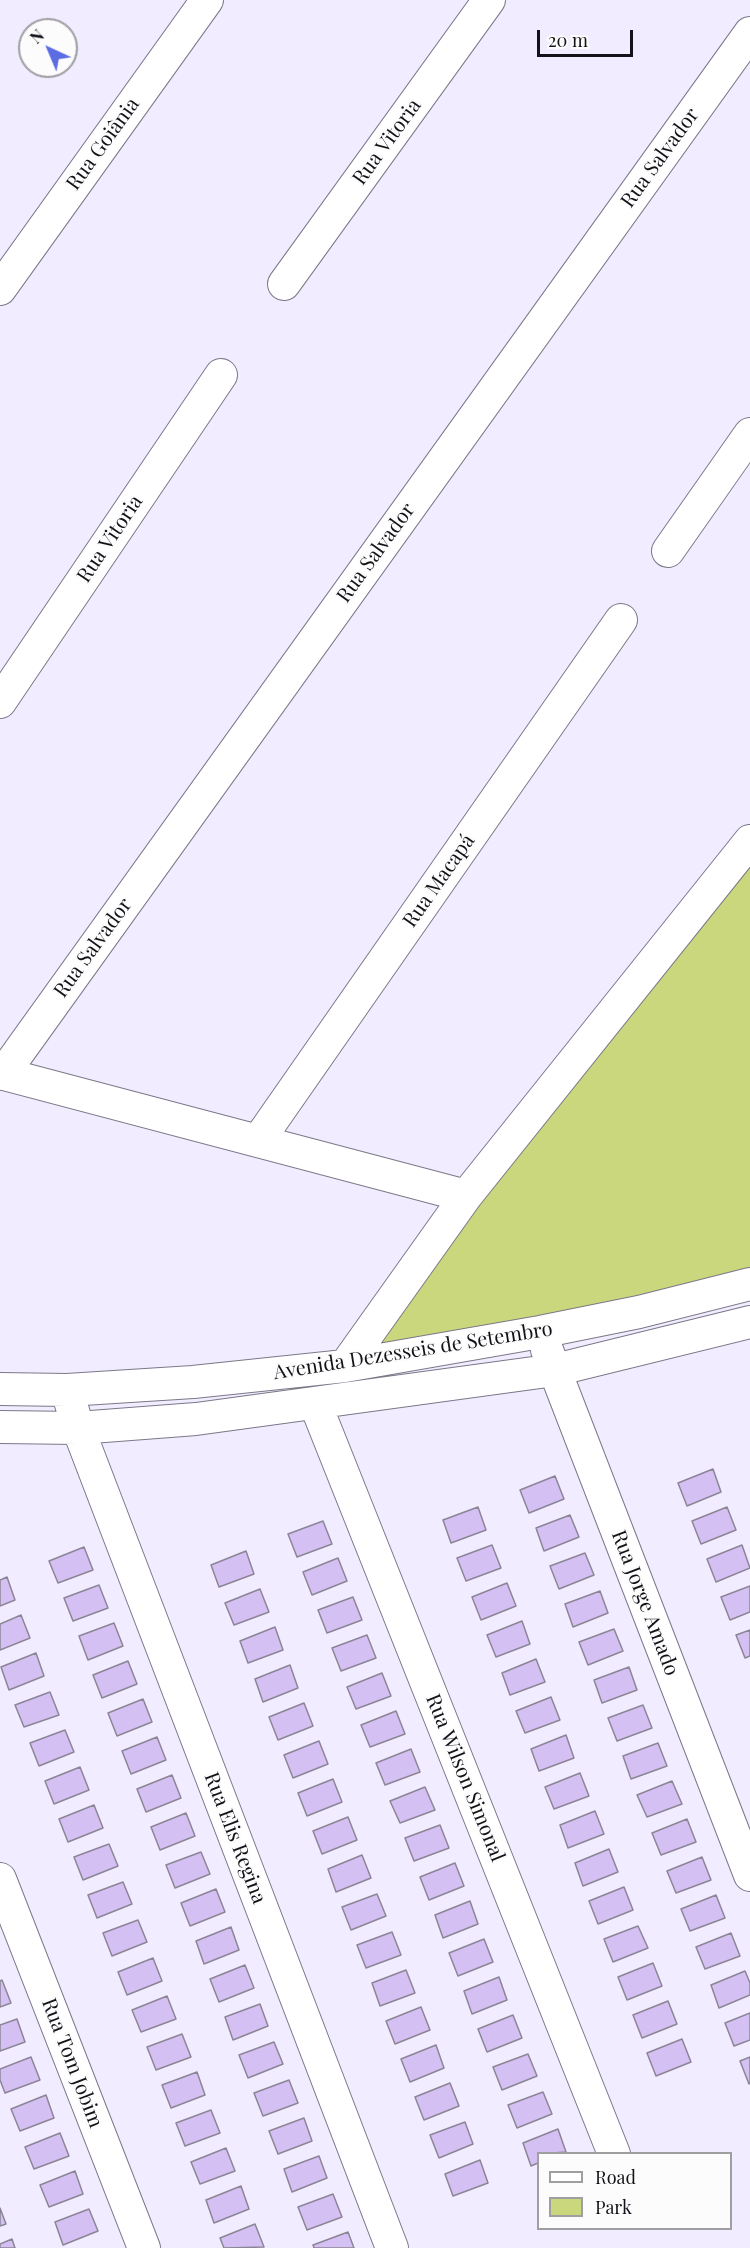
<!DOCTYPE html>
<meta charset="utf-8">
<style>
body{margin:0}
#map{position:relative;width:750px;height:2248px;overflow:hidden;background:#f1ecff;font-family:"Playfair Display",serif}
canvas{display:block}
.legend{position:absolute;left:537px;top:2152px;width:195px;height:78px;box-sizing:border-box;background:#fcfcfc;border:2px solid #9f9ea1;margin:0;padding:8px 10px;list-style:none;font-size:18px;color:#141218}
.legend li{display:flex;align-items:center;gap:12px;height:30px}
.legend b{width:30px;border:2px solid #9f9ea1}
.north{position:absolute;left:18px;top:18px;width:60px;height:60px;box-sizing:border-box;background:#fcfcfc;border:2px solid #9f9ea1;border-radius:50%;rotate:316deg;font-size:16px;font-weight:700;line-height:24px;text-align:center;color:#141218}
.north::after{content:'';display:block;margin:auto;width:21px;height:27px;background:#5c6ce3;clip-path:polygon(50% 0,100% 100%,50% 72%,0 100%)}
.scale{position:absolute;left:537px;top:30px;width:96px;height:27px;box-sizing:border-box;border:3px solid #141218;border-top:0;padding-left:8px;font-size:18px;line-height:21px;white-space:nowrap;color:#141218;-webkit-text-stroke:4px #fcfcfc;paint-order:stroke}
</style>
<div id="map">
<canvas width="750" height="2248"></canvas>
<ul class="legend">
<li><b style="height:8px;background:#fff"></b>Road</li>
<li><b style="height:16px;background:#cbd77c"></b>Park</li>
</ul>
<div class="north">N</div>
<div class="scale">20 m</div>
</div>
<script>
const ctx = document.querySelector('canvas').getContext('2d');
ctx.lineJoin = 'round';
function fill(path, color) {
  ctx.fillStyle = color;
  ctx.fill(path, 'evenodd');
}
function shape(rows) {
  const path = new Path2D();
  for (const r of rows) {
    path.moveTo(r[0], r[1]);
    for (let i = 2; i < r.length; i += 2) path.lineTo(r[i], r[i + 1]);
  }
  return path;
}
function strokePath(path, color, width, dash) {
  ctx.strokeStyle = color;
  ctx.lineWidth = width;
  ctx.lineCap = dash ? 'butt' : 'round';
  ctx.setLineDash(dash || []);
  ctx.stroke(path);
}
function write(font, color, halo, rows, align = 'center') {
  ctx.font = font + ' "Playfair Display",serif';
  ctx.lineWidth = 4.5;
  ctx.setLineDash([]);
  ctx.textBaseline = 'middle';
  ctx.strokeStyle = halo;
  ctx.fillStyle = color;
  for (const [text, x, y, turn = 0] of rows) {
    ctx.save();
    ctx.translate(x, y);
    ctx.rotate((+turn || 0) * Math.PI / 180);
    ctx.textAlign = isNaN(turn) ? turn : align;
    if (halo) ctx.strokeText(text, 0, 0);
    ctx.fillText(text, 0, 0);
    ctx.restore();
  }
}
fill(shape([
 [750,841,750,1277,345,1366]
]), '#cbd77c');
const building = shape([
 [713,1469,721,1492,687,1506,678,1483,713,1469],
 [555,1476,564,1499,529,1513,520,1490,555,1476],
 [478,1507,486,1530,451,1543,443,1520,478,1507],
 [727,1507,736,1530,701,1544,692,1521,727,1507],
 [570,1515,579,1537,544,1551,536,1528,570,1515],
 [323,1521,332,1544,297,1557,288,1534,323,1521],
 [492,1545,501,1568,466,1581,457,1558,492,1545],
 [742,1545,750,1568,716,1582,707,1559,742,1545],
 [84,1547,93,1570,58,1583,49,1561,84,1547],
 [246,1551,254,1574,219,1587,211,1565,246,1551],
 [585,1553,594,1575,559,1589,550,1566,585,1553],
 [338,1558,347,1581,312,1595,303,1572,338,1558],
 [7,1577,15,1600,0,1606,0,1580,7,1577],
 [507,1583,516,1606,481,1620,472,1597,507,1583],
 [99,1585,108,1608,73,1621,64,1598,99,1585],
 [750,1586,750,1612,730,1620,721,1597,750,1586],
 [260,1589,269,1612,234,1625,225,1603,260,1589],
 [600,1591,608,1613,573,1627,565,1604,600,1591],
 [353,1597,362,1620,327,1633,318,1610,353,1597],
 [21,1615,30,1638,0,1650,0,1624,21,1615],
 [522,1621,530,1644,496,1657,487,1635,522,1621],
 [114,1623,123,1646,88,1660,79,1636,114,1623],
 [275,1627,283,1650,248,1663,240,1641,275,1627],
 [614,1629,623,1651,588,1665,579,1642,614,1629],
 [750,1630,750,1656,745,1658,736,1635,750,1630],
 [367,1635,376,1658,341,1671,332,1648,367,1635],
 [36,1653,44,1676,9,1690,1,1667,36,1653],
 [536,1659,545,1682,510,1695,502,1673,536,1659],
 [128,1661,137,1684,102,1698,93,1675,128,1661],
 [290,1665,298,1688,263,1702,255,1679,290,1665],
 [629,1667,637,1690,602,1703,594,1680,629,1667],
 [382,1673,391,1696,356,1709,347,1687,382,1673],
 [50,1692,59,1715,24,1727,15,1705,50,1692],
 [551,1697,560,1720,525,1733,516,1711,551,1697],
 [143,1699,152,1722,117,1736,108,1713,143,1699],
 [304,1703,313,1726,278,1740,269,1717,304,1703],
 [643,1705,652,1728,617,1741,608,1718,643,1705],
 [396,1711,405,1734,370,1747,361,1725,396,1711],
 [65,1730,74,1752,39,1766,30,1743,65,1730],
 [566,1735,574,1758,539,1771,531,1749,566,1735],
 [157,1737,166,1760,131,1774,122,1751,157,1737],
 [319,1741,328,1764,293,1778,284,1755,319,1741],
 [658,1743,667,1766,631,1779,623,1756,658,1743],
 [411,1749,420,1772,385,1785,376,1763,411,1749],
 [80,1767,89,1790,54,1804,45,1781,80,1767],
 [580,1773,589,1796,554,1809,545,1787,580,1773],
 [172,1775,181,1798,146,1812,137,1789,172,1775],
 [333,1779,342,1802,307,1816,298,1793,333,1779],
 [672,1781,682,1804,647,1817,637,1795,672,1781],
 [425,1787,435,1810,400,1823,390,1801,425,1787],
 [94,1805,103,1828,68,1842,59,1819,94,1805],
 [595,1811,604,1834,568,1848,560,1825,595,1811],
 [186,1813,195,1836,160,1850,151,1827,186,1813],
 [348,1817,357,1840,322,1854,313,1831,348,1817],
 [687,1819,696,1842,661,1855,652,1833,687,1819],
 [440,1825,449,1848,414,1861,405,1838,440,1825],
 [109,1844,118,1866,83,1880,74,1857,109,1844],
 [609,1849,618,1872,583,1886,575,1863,609,1849],
 [201,1852,210,1874,175,1888,166,1865,201,1852],
 [362,1855,371,1878,336,1892,328,1869,362,1855],
 [702,1857,711,1880,676,1893,667,1871,702,1857],
 [455,1863,464,1886,429,1900,420,1877,455,1863],
 [123,1882,132,1904,97,1918,88,1895,123,1882],
 [624,1887,633,1910,598,1924,589,1901,624,1887],
 [216,1889,225,1912,190,1926,181,1903,216,1889],
 [377,1894,386,1916,351,1930,342,1907,377,1894],
 [716,1895,725,1918,690,1931,681,1909,716,1895],
 [470,1901,478,1924,443,1938,435,1915,470,1901],
 [138,1920,147,1942,112,1956,103,1933,138,1920],
 [638,1926,648,1948,613,1962,604,1939,638,1926],
 [231,1927,239,1950,204,1964,196,1941,231,1927],
 [392,1932,401,1955,366,1968,357,1945,392,1932],
 [731,1933,740,1956,705,1969,696,1947,731,1933],
 [484,1939,493,1962,458,1976,449,1953,484,1939],
 [153,1958,162,1981,127,1995,118,1972,153,1958],
 [653,1963,662,1986,627,2000,618,1977,653,1963],
 [245,1965,254,1988,219,2002,210,1979,245,1965],
 [406,1970,415,1993,380,2006,372,1983,406,1970],
 [745,1971,750,1983,750,1995,719,2008,711,1985,745,1971],
 [499,1977,507,2000,472,2014,464,1991,499,1977],
 [2,1980,11,2003,0,2007,0,1981,2,1980],
 [167,1996,176,2019,141,2032,132,2010,167,1996],
 [668,2001,677,2024,642,2038,633,2015,668,2001],
 [260,2004,268,2026,233,2040,225,2017,260,2004],
 [421,2007,430,2030,395,2044,386,2021,421,2007],
 [750,2013,750,2040,734,2046,725,2023,750,2013],
 [513,2015,522,2038,487,2052,478,2029,513,2015],
 [17,2019,25,2042,0,2051,0,2025,17,2019],
 [182,2034,191,2057,156,2070,147,2047,182,2034],
 [682,2039,691,2062,656,2076,647,2053,682,2039],
 [274,2042,283,2064,248,2078,239,2055,274,2042],
 [436,2045,444,2068,410,2082,401,2059,436,2045],
 [528,2054,537,2076,502,2090,493,2067,528,2054],
 [31,2057,40,2080,5,2093,0,2080,0,2069,31,2057],
 [750,2057,750,2083,749,2084,740,2061,750,2057],
 [197,2072,205,2095,171,2108,162,2085,197,2072],
 [289,2080,298,2103,263,2116,254,2093,289,2080],
 [450,2083,459,2106,424,2120,415,2097,450,2083],
 [543,2092,552,2114,517,2128,508,2105,543,2092],
 [46,2095,54,2118,20,2131,11,2109,46,2095],
 [211,2110,220,2133,185,2146,176,2123,211,2110],
 [304,2118,312,2141,278,2154,269,2131,304,2118],
 [465,2122,473,2144,439,2158,430,2135,465,2122],
 [558,2129,566,2152,538,2154,538,2163,531,2166,523,2143,558,2129],
 [60,2133,69,2156,34,2169,25,2147,60,2133],
 [226,2148,235,2171,200,2184,191,2162,226,2148],
 [319,2156,327,2178,292,2192,284,2169,319,2156],
 [480,2160,488,2183,453,2196,445,2174,480,2160],
 [75,2171,83,2194,49,2207,40,2185,75,2171],
 [241,2186,249,2209,214,2223,206,2200,241,2186],
 [333,2194,342,2217,307,2230,298,2207,333,2194],
 [0,2208,6,2224,0,2226,0,2208],
 [89,2209,98,2231,63,2245,55,2222,89,2209],
 [255,2224,264,2247,224,2248,220,2238,255,2224],
 [348,2232,354,2248,314,2248,313,2245,348,2232],
 [12,2239,15,2248,0,2248,0,2244,12,2239]
]);
fill(building, '#d5c0f3');
strokePath(building, '#8c8596', 1.5);
const minor = shape([
 [284,284,489,0],
 [0,289,207,0],
 [668,551,750,434],
 [0,702,221,375],
 [0,1073,466,1196],
 [3,1074,750,33],
 [258,1141,621,620],
 [547,1350,750,1875],
 [345,1366,466,1196,750,841],
 [0,1389,67,1390,193,1382,345,1366,540,1332,639,1312,750,1284],
 [67,1390,78,1428,392,2248],
 [315,1403,614,2154],
 [0,1427,78,1428,196,1419,555,1370,750,1322],
 [0,1879,144,2248]
]);
strokePath(minor, '#7c7888', 34);
strokePath(minor, '#fff', 32);
write('20px', '#141218', '#fcfcfc', [
 ["Rua Vitoria",387,142,-54],
 ["Rua Goiânia",103,144,-54],
 ["Rua Salvador",660,158,-54],
 ["Rua Vitoria",110,539,-56],
 ["Rua Salvador",376,553,-54],
 ["Rua Macapá",439,881,-55],
 ["Rua Salvador",93,948,-54],
 ["Avenida Dezesseis de Setembro",413,1351,-9],
 ["Rua Jorge Amado",645,1603,69],
 ["Rua Wilson Simonal",465,1778,68],
 ["Rua Elis Regina",235,1838,69],
 ["Rua Tom Jobim",72,2063,69]
]);
</script>
